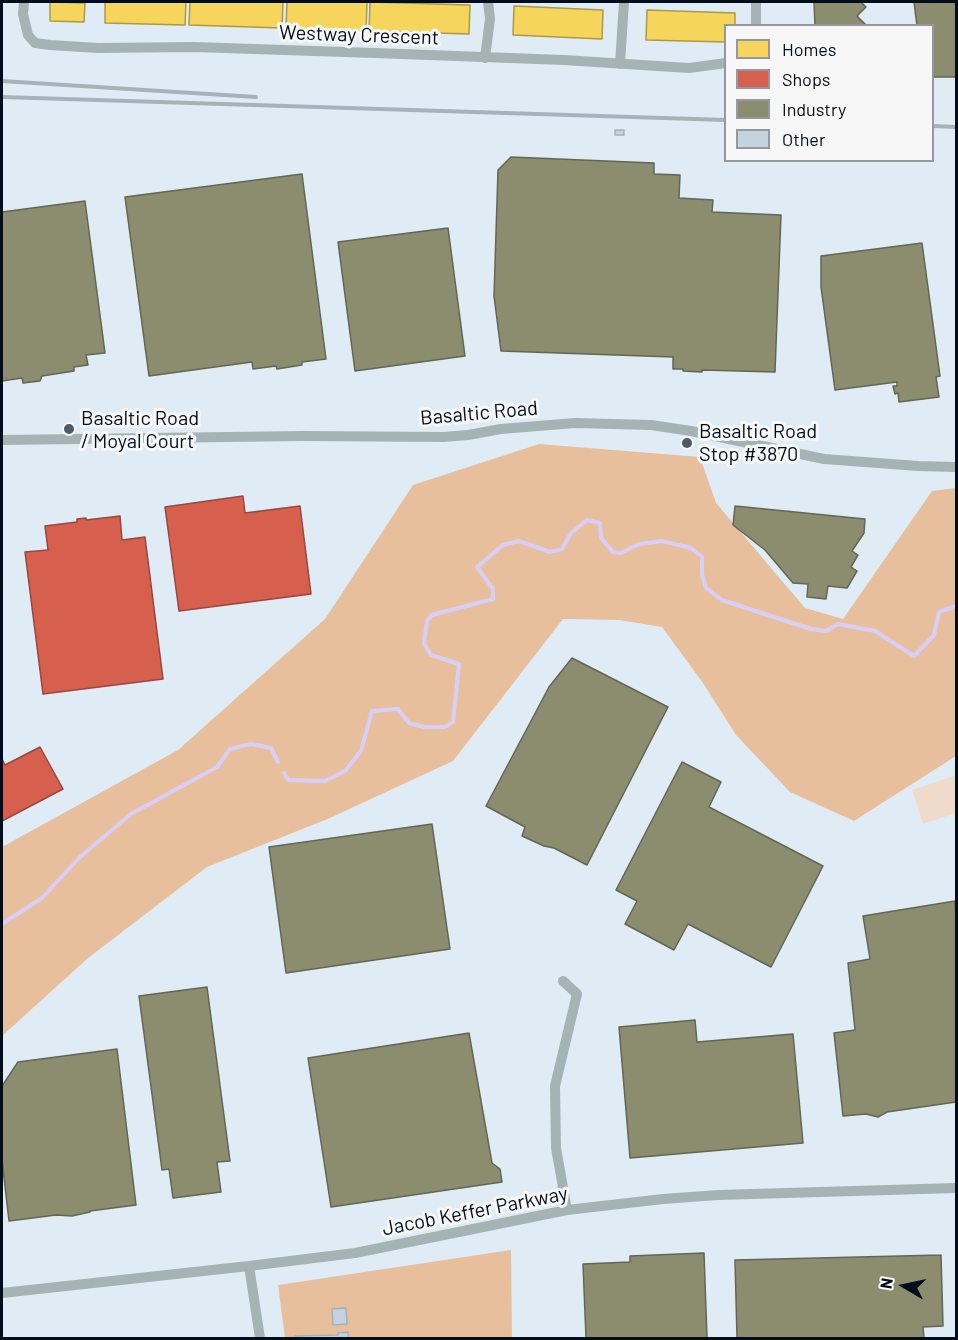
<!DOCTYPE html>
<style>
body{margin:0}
#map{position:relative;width:958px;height:1340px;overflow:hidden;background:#e0ecf5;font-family:Barlow,sans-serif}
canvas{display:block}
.frame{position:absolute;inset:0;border:3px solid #000d1a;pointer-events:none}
.legend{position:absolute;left:724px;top:24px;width:210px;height:138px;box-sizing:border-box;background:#f7f7f7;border:2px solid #94999f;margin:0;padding:8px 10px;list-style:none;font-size:18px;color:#000d1a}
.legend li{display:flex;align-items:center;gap:12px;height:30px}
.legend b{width:30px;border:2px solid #94999f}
.north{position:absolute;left:874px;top:1256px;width:60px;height:60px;-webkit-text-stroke:4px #f7f7f7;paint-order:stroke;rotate:279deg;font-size:16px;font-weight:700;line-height:24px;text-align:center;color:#000d1a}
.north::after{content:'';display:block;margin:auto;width:21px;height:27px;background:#000d1a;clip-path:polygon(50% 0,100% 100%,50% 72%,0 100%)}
</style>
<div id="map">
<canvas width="958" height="1340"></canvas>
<div class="frame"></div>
<ul class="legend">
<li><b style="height:16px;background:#f6d55c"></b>Homes</li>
<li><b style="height:16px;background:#d6604d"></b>Shops</li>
<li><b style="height:16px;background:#8c8c6e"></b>Industry</li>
<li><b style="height:16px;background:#c4d4df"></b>Other</li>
</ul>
<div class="north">N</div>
</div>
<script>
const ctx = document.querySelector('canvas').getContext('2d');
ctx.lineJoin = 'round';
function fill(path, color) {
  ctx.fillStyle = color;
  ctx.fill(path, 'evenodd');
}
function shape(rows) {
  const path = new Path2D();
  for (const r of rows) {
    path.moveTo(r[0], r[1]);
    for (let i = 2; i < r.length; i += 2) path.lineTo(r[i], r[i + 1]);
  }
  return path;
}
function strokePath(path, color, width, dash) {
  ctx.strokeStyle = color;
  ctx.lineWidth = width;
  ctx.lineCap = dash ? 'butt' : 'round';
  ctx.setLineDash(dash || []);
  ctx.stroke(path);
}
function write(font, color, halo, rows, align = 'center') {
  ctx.font = font + ' Barlow,sans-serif';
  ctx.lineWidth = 6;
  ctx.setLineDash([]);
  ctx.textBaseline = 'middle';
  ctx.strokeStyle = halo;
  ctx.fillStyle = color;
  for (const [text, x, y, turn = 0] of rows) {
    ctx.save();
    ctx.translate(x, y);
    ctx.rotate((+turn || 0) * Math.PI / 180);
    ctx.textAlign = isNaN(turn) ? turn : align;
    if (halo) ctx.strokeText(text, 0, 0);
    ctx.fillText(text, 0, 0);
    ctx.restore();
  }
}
fill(shape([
 [956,775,956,813,923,824,912,790]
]), '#f0daca');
fill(shape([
 [539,444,700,457,716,503,805,608,843,619,932,491,956,488,956,756,854,821,790,792,736,735,703,683,662,627,619,620,563,619,453,761,330,818,207,867,88,958,2,1036,2,847,178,750,325,619,413,485],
 [511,1250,512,1338,285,1338,278,1285]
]), '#e8bf9c');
const homes = shape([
 [50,2,85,3,84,22,50,21,50,2],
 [105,2,186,2,185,25,105,23,105,2],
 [190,2,283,2,282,28,189,25,190,2],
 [287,2,367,2,366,31,286,28,287,2],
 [370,2,470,5,469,34,369,31,370,2],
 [514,6,603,10,602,39,513,35,514,6],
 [647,10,735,13,735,26,726,26,726,42,646,40,647,10]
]);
fill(homes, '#f6d55c');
strokePath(homes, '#ac9948', 1.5);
const shops = shape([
 [243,496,245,513,300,506,311,594,179,611,165,507,243,496],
 [120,516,122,540,145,537,163,679,43,694,25,552,48,550,45,526,77,522,77,519,86,518,86,520,120,516],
 [40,747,63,789,2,821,2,759,5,765,40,747]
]);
fill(shops, '#d6604d');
strokePath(shops, '#96473e', 1.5);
const industry = shape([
 [814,2,861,2,866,7,857,16,866,25,815,26,814,2],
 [914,2,956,2,956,77,932,77,932,26,917,26,914,2],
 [511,157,654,163,654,174,680,175,679,198,713,200,712,212,781,215,775,372,702,370,702,372,683,371,683,369,673,369,673,357,501,351,494,296,498,170,511,157],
 [302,174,326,359,302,362,302,365,277,369,276,366,253,369,252,362,149,376,125,197,302,174],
 [85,201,105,353,86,355,88,365,74,367,74,371,42,376,40,381,23,383,22,378,2,381,2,212,85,201],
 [448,228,465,356,355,371,338,242,448,228],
 [922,243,940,376,936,377,939,397,899,402,898,393,895,394,893,386,897,386,897,382,835,390,821,287,821,256,922,243],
 [735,506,865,519,864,533,852,551,858,555,851,567,857,571,847,588,828,586,826,599,807,597,808,584,793,583,765,550,733,525,735,506],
 [572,658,668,707,587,865,554,848,544,846,522,836,525,827,486,806,549,687,572,658],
 [682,762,721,782,709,807,823,866,771,967,688,924,674,950,625,924,637,901,616,890,682,762],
 [432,824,450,949,286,973,269,847,432,824],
 [955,901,956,918,956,1102,887,1112,878,1117,866,1114,843,1116,834,1033,855,1030,848,963,870,959,863,916,955,901],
 [207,987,230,1161,217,1162,221,1192,173,1198,169,1169,162,1170,139,996,207,987],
 [695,1020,697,1042,793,1034,803,1143,630,1158,619,1027,695,1020],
 [469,1033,492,1163,500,1169,502,1182,331,1207,308,1058,469,1033],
 [117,1049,136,1205,90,1211,90,1212,72,1216,56,1215,9,1221,2,1160,2,1086,18,1062,117,1049],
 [704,1253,707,1338,586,1338,583,1264,630,1262,630,1256,704,1253],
 [941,1255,943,1326,923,1327,924,1338,737,1338,735,1260,941,1255]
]);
fill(industry, '#8c8c6e');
strokePath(industry, '#626655', 1.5);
strokePath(shape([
 [284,773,288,780,325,781,345,771,361,751,372,711,398,709,409,723,424,727,445,727,453,722,459,664,431,655,424,643,427,621,432,615,493,599,493,589,477,567,503,545,519,541,550,552,562,549,571,533,587,520,600,523,601,538,613,552,621,553,639,544,662,541,691,548,702,557,702,574,706,588,722,600,811,629,826,631,838,624,875,631,914,656,934,635,939,612,956,606],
 [2,924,42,898,80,857,131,814,217,767,230,749,251,744,271,748,278,762]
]), '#d8cff9', 4);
const building = shape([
 [615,130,624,130,624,135,615,135,615,130],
 [346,1308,347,1324,333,1325,332,1309,346,1308],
 [348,1332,348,1338,295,1338,295,1336,338,1335,338,1333,348,1332]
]);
fill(building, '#c4d4df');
strokePath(building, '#a2b2bc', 1.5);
strokePath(shape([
 [24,2,23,14,28,35,35,43,50,45,98,48,194,47,375,53,564,60,689,68,726,63],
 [756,2,756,26],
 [485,58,490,19,488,2],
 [620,64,624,2],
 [2,440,303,436,444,437,468,435,501,429,575,423,651,425,691,431,824,459,918,466,956,467],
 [563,981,577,994,555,1086,556,1148,567,1210],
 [249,1266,260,1338],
 [2,1293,249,1266,355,1253,567,1210,663,1199,718,1195,956,1188]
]), '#a4b4b4', 10);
strokePath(shape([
 [2,81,256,97],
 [2,97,726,120],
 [932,126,956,127]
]), '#a5b2b7', 4);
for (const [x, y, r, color] of [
 [69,429,6,"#4e5b67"],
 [687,443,6,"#4e5b67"]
]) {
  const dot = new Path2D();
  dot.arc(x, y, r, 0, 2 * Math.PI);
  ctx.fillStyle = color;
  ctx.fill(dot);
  strokePath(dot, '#f7f7f7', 2);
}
write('20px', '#000d1a', '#f7f7f7', [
 ["Westway Crescent",359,35,2],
 ["Basaltic Road",479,413,-5],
 ["Jacob Keffer Parkway",475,1211,-11]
]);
write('20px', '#000d1a', '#f7f7f7', [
 ["Basaltic Road",81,418],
 ["/ Moyal Court",81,441],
 ["Basaltic Road",699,431],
 ["Stop #3870",699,454]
], 'left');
</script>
